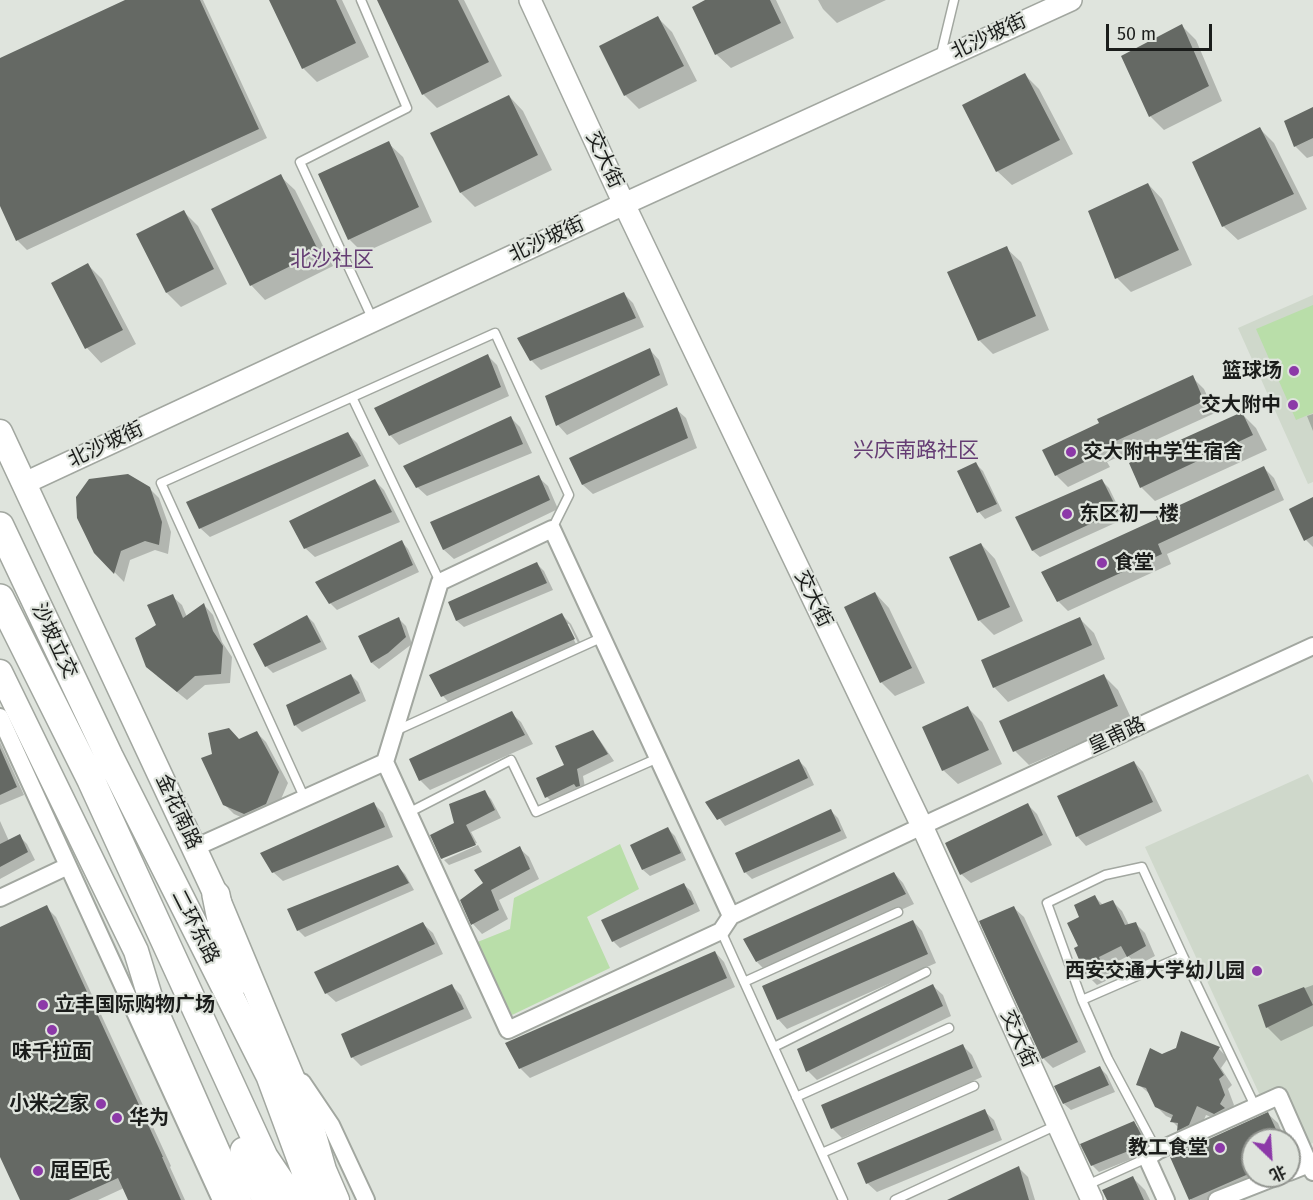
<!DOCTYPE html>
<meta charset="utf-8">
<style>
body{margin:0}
#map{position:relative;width:1313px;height:1200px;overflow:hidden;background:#dfe4dd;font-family:"Fira Sans","Noto Sans SC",sans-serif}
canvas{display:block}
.north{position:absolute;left:1241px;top:1128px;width:60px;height:60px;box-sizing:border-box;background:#dfe4dd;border:2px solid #91948f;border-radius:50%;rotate:155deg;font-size:16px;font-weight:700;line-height:24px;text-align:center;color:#1b1d1b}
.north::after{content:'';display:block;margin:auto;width:21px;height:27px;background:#8c39a8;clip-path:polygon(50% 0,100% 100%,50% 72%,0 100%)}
.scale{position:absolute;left:1106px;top:24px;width:106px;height:27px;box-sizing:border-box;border:3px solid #1b1d1b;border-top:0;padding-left:8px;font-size:18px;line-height:21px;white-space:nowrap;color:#1b1d1b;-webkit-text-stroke:4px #dfe4dd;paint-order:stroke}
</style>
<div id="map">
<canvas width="1313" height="1200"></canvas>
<div class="north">北</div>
<div class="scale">50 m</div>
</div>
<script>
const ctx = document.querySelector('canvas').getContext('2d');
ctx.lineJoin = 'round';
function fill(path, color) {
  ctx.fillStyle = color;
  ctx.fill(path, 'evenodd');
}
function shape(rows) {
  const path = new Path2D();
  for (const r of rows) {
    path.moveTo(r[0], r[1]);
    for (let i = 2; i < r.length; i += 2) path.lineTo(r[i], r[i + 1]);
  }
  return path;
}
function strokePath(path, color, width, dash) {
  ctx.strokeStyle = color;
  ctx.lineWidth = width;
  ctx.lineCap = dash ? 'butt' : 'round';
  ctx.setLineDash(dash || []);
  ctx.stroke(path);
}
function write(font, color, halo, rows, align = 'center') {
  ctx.font = font + ' "Fira Sans","Noto Sans SC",sans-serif';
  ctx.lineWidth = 4.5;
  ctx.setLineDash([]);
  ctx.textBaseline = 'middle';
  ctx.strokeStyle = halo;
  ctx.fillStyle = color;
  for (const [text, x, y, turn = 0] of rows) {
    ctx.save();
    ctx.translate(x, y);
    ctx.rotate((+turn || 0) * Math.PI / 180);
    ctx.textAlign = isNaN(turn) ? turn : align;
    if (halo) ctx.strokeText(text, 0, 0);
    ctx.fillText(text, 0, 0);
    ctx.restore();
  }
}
fill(shape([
 [1313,295,1313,482,1308,484,1238,328],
 [1308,774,1313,783,1313,1143,1302,1148,1279,1096,1263,1102,1145,847]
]), '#cfd8cb');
fill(shape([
 [1313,305,1313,413,1296,420,1256,329],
 [620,844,639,889,587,917,610,968,512,1015,475,943,510,929,514,898]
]), '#b9dea9');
fill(shape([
 [128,0,203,0,267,138,27,250,18,241,0,203,0,59],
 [271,0,342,0,369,57,317,82,303,68],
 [378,0,464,0,502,76,437,108,423,94],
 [709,0,776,0,794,38,731,68,716,54],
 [818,0,886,0,837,23,823,9],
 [658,18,672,32,697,81,639,109,625,95],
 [1182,26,1196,40,1222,101,1164,130,1150,116],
 [1025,75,1039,89,1073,154,1012,185,997,171],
 [509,96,523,111,552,170,475,207,461,193],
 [1313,108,1313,156,1307,158,1295,146],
 [1260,129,1274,143,1307,209,1238,240,1223,226],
 [388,143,403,157,432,222,363,253,349,239],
 [280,176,295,190,333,266,265,300,251,285],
 [1148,184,1162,199,1192,265,1131,292,1117,278],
 [184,212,198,226,227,284,181,307,167,293,138,235],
 [1006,248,1021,262,1049,330,993,354,979,340],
 [88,265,102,279,136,344,101,363,87,348,53,283],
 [623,293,633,303,644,327,541,370,531,360],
 [650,350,659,360,668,385,567,435,558,425,547,397],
 [488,356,497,365,509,396,399,445,390,435],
 [1192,377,1204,389,1215,413,1107,462,1110,467,1068,487,1056,475],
 [676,409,686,418,697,448,593,494,583,485,571,458],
 [1242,414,1256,428,1267,450,1155,501,1141,487],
 [1313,414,1313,431,1307,416],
 [511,418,520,427,532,453,427,496,417,487],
 [348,434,357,443,369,466,210,537,200,528],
 [976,464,983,471,1002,511,985,519,979,512],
 [1264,468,1274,478,1284,500,1167,554,1171,564,1068,611,1058,601,1159,519],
 [538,477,548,486,558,509,454,559,444,550,432,523],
 [375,481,384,490,400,522,315,557,305,548],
 [1102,481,1109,488,1124,519,1040,557,1033,551,1017,517],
 [149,488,159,498,171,532,168,554,155,550,130,560,124,582,95,552],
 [1313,499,1313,547,1306,540],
 [402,542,408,549,419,572,337,610,330,603],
 [981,544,995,559,1023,621,994,635,979,620],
 [537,564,544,571,553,590,464,627,457,621,450,603],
 [875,593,889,608,925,683,895,696,881,682],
 [172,596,182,605,187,617,204,605,213,615,222,642,232,657,230,683,205,685,187,700,157,676,158,626],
 [562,615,571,624,583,648,452,706,443,696,431,676],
 [566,624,569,624,579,645,577,646],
 [307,616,314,623,327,649,273,673,266,666],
 [399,619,406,626,412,644,379,669,372,663,360,637],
 [1080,619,1094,633,1105,659,1008,702,994,687],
 [351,675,358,682,366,701,302,732,295,725,288,706],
 [1104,676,1118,690,1132,720,1029,765,1015,751],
 [968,708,982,722,1002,764,958,784,943,770],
 [511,713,521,722,533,744,430,790,420,780],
 [256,732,266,742,288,783,275,813,254,823,234,814,224,804,239,740],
 [592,732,599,739,614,761,583,776,586,793,554,804,547,797,538,779,566,766],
 [0,742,24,795,0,805],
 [799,761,806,768,814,785,725,826,708,803],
 [1134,762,1143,772,1162,811,1086,846,1077,836],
 [484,792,491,799,501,818,471,832,477,843,443,857,443,859,442,858,456,824],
 [374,804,383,813,393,837,283,881,273,872],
 [1028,805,1037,814,1052,845,971,883,961,874],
 [831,811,838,818,847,838,752,879,745,872],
 [0,821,9,841,19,836,27,844,35,860,0,879],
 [668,829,675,836,686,860,650,876,643,870],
 [478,845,482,852,449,865,444,860],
 [519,848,529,857,539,879,499,900,508,919,482,934,473,924,462,900,485,884],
 [398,867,405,874,414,890,305,937,298,930],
 [894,873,903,883,914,904,766,971,757,962],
 [684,885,691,891,700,911,620,948,613,941],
 [1095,897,1103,905,1113,902,1122,911,1129,925,1135,923,1145,933,1155,956,1138,965,1128,956,1107,967,1112,978,1097,985,1087,975,1080,946,1081,918],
 [46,907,56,917,171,1166,170,1167,185,1200,129,1200,124,1188,98,1200,21,1200,0,1154,0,929],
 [1014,908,1024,917,1086,1052,1053,1068,1043,1058,981,922],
 [913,921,922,931,936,963,787,1029,778,1019],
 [423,924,433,933,443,954,336,1002,326,993],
 [715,952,724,962,735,987,530,1078,520,1068],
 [1313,985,1313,1026,1281,1041,1267,1027,1260,1005],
 [452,986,461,995,472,1018,361,1066,352,1057],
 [933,986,943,995,951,1016,817,1080,808,1071],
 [1182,1033,1219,1049,1228,1058,1221,1068,1232,1085,1228,1089,1234,1105,1224,1122,1206,1115,1198,1134,1187,1139,1178,1130,1179,1128,1172,1121,1173,1119,1166,1116,1156,1106,1151,1095,1138,1084,1162,1055,1177,1050],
 [963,1046,972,1055,982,1077,842,1138,832,1128],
 [1100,1068,1107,1075,1115,1092,1071,1110,1064,1104],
 [984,1111,994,1120,1002,1140,877,1192,867,1183],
 [1268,1114,1278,1123,1285,1140,1253,1140,1253,1176,1275,1176,1221,1200,1191,1200,1172,1157],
 [1133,1123,1140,1129,1152,1151,1099,1172,1092,1165],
 [1289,1149,1297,1166,1289,1170],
 [1019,1168,1028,1177,1035,1200,950,1200],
 [1133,1178,1145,1190,1150,1200,1108,1200]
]), '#0003');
fill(shape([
 [125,0,200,0,259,129,16,241,0,206,0,58],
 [269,0,336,0,356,43,302,69],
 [377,0,458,0,489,62,422,95],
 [705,0,770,0,781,23,715,55,692,7],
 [658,16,684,66,624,96,599,46],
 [1182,24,1209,86,1149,117,1121,56],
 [1025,73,1060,140,996,172,962,105],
 [509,95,538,155,460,193,430,133],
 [1313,107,1313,138,1294,147,1284,121],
 [1260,127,1294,194,1222,227,1192,162],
 [389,141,419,207,348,240,318,174],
 [281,174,319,252,250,286,211,209],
 [1148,183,1179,250,1115,279,1088,211],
 [184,210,214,269,166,293,136,234],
 [1007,246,1036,316,978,341,947,272],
 [88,263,123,330,85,349,51,283],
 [624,292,636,318,530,361,517,338],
 [650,348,660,375,556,426,545,396],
 [488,354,501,387,389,436,374,408],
 [1193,375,1204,401,1096,450,1099,455,1055,476,1042,450,1099,423,1097,419],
 [677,407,688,438,582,485,569,458],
 [1242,412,1253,435,1140,488,1129,463],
 [511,416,523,444,416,488,403,466],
 [348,432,361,456,199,529,186,502],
 [976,462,997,504,977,513,957,471],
 [1264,466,1275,490,1158,544,1162,554,1057,602,1041,572,1157,519,1156,516],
 [128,474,150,487,162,522,159,545,145,541,121,551,114,574,94,553,77,518,76,497,89,479],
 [539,475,550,500,443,550,430,522],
 [375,479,392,512,304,549,289,521],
 [1102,479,1118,511,1032,551,1015,517],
 [1313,497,1313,536,1304,541,1289,509],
 [402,540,413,565,329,604,315,582],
 [981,543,1010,607,978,621,949,557],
 [537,562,547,583,456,621,448,602],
 [875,592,912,668,880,683,844,607],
 [173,594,183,618,204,603,213,631,223,646,221,674,195,676,177,692,146,667,135,638,156,625,147,605],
 [562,613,575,639,441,697,429,675],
 [307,615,321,642,265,667,253,644],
 [399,617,406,637,388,653,371,663,358,636],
 [1080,617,1092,645,993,688,981,660],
 [351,674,360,693,294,726,286,705],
 [1104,674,1118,706,1013,752,999,721],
 [968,706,989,750,942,771,922,727],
 [512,711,525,735,419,781,409,759],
 [229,728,239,739,257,731,279,772,266,804,244,814,223,805,201,758,212,754,208,733],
 [593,730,608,754,577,769,580,786,576,787,574,784,545,798,536,778,564,765,555,746],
 [0,748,17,787,0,795],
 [799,759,808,778,717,820,705,802],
 [1134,761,1153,802,1076,837,1057,796],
 [485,790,495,810,466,825,476,845,441,859,430,835,454,823,449,804],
 [374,802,385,827,272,873,260,853],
 [1028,803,1043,835,960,875,945,843],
 [831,809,841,831,744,873,735,853],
 [668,827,681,853,642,870,630,845],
 [20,834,28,852,0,867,0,844],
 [520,846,530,869,491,890,499,910,471,925,460,900,483,883,474,870],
 [398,865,409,883,297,931,287,909],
 [894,872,906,894,756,962,743,939],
 [684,883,694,904,612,942,601,920],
 [1095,895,1100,905,1113,900,1125,925,1136,922,1146,946,1127,957,1121,946,1099,957,1104,969,1086,976,1074,948,1078,946,1067,923,1079,917,1074,905],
 [47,905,163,1157,162,1157,181,1200,128,1200,118,1178,69,1200,20,1200,0,1157,0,927],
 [1014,906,1078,1042,1042,1059,979,921],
 [913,920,928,954,777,1020,762,986],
 [423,922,435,944,325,994,314,972],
 [715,951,727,978,519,1069,505,1043],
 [452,984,464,1009,351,1058,341,1034],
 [933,984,943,1006,806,1072,797,1049],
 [1304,987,1313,1005,1266,1028,1258,1005],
 [1181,1031,1220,1047,1213,1058,1224,1075,1219,1079,1225,1095,1220,1104,1225,1108,1214,1114,1197,1106,1189,1125,1177,1131,1178,1123,1170,1122,1173,1115,1155,1107,1146,1088,1136,1085,1150,1048,1162,1054,1176,1048],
 [963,1044,973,1068,831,1129,821,1105],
 [1100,1066,1109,1085,1063,1104,1054,1086],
 [985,1109,994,1130,866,1184,857,1163],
 [1268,1112,1281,1140,1253,1140,1253,1172,1189,1200,1170,1157],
 [1134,1121,1146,1144,1091,1166,1080,1144],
 [1019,1166,1029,1200,947,1200],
 [1133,1176,1144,1200,1107,1200,1102,1190]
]), '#656964');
const service = shape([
 [361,0,407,108,300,162,373,320],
 [940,58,954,0],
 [352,397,440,582],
 [395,731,603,637],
 [305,799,161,483,495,333,569,495,552,529],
 [408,813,511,760,536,812,658,758],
 [721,931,843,1200],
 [744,982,898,912],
 [1082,1000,1047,903,1105,875,1142,867,1183,956],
 [774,1047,926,972],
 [796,1097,949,1028],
 [1157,1151,1108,1059,1082,1000,1183,956,1255,1106],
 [822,1153,974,1086],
 [1085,1186,1147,1158],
 [895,1200,1057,1125]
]);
const minor = shape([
 [0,717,221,1200],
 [385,762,440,582,552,529,731,916],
 [194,848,385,762,508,1030,721,931,731,916,937,819,1313,646],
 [0,898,68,866],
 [302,1082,331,1125,366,1200],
 [1289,1172,1309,1164,1313,1172],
 [1166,1200,1147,1158,1157,1151,1279,1096,1309,1164,1313,1162],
 [1217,1200,1278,1176]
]);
const tertiary = shape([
 [530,0,624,204,922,826,1092,1200],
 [25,483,624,204,1071,0]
]);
const secondary = shape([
 [0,432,216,895,309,1118,324,1170,337,1200],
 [0,672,136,951,151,1000,239,1200]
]);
const trunk = shape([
 [0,526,109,756,270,1076,316,1200],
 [0,598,91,780,264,1157,293,1200],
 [216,895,234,983],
 [281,1088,309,1118],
 [244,1151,266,1200]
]);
strokePath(service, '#a2a7a0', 11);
strokePath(minor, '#a2a7a0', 20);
strokePath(tertiary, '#a2a7a0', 24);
strokePath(secondary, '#a2a7a0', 27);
strokePath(trunk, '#a2a7a0', 30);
strokePath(service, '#fff', 8);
strokePath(minor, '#fff', 16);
strokePath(tertiary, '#fff', 21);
strokePath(secondary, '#fff', 24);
strokePath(trunk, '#fff', 27);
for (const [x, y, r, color] of [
 [1294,371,6,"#8c39a8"],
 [1293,405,6,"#8c39a8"],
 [1071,452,6,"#8c39a8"],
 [1067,514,6,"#8c39a8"],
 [1102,563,6,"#8c39a8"],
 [1257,971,6,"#8c39a8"],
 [43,1005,6,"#8c39a8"],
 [52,1030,6,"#8c39a8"],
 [101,1104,6,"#8c39a8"],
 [117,1118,6,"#8c39a8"],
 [1220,1148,6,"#8c39a8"],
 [38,1171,6,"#8c39a8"]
]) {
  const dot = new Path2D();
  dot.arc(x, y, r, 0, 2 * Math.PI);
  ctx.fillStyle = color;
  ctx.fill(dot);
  strokePath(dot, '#dfe4dd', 2);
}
write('20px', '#1b1d1b', '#dfe4dd', [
 ["北沙坡街",989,37,-25],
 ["交大街",604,160,65],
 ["北沙坡街",547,240,-25],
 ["北沙坡街",106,445,-25],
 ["交大街",813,599,64],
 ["沙坡立交",54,641,65],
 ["皇甫路",1117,736,-25],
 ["金花南路",178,812,65],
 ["二环东路",195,927,63],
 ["交大街",1018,1039,66]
]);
write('bold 20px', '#1b1d1b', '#dfe4dd', [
 ["篮球场",1282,371,"right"],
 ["交大附中",1281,405,"right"],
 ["交大附中学生宿舍",1083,452],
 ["东区初一楼",1079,514],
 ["食堂",1114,563],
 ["西安交通大学幼儿园",1245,971,"right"],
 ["立丰国际购物广场",55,1005],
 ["味千拉面",52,1052,"center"],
 ["小米之家",89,1104,"right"],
 ["华为",129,1118],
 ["教工食堂",1208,1148,"right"],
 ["屈臣氏",50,1171]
], 'left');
write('21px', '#653c74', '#dfe4dd', [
 ["北沙社区",332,260],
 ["兴庆南路社区",916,451]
]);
</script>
